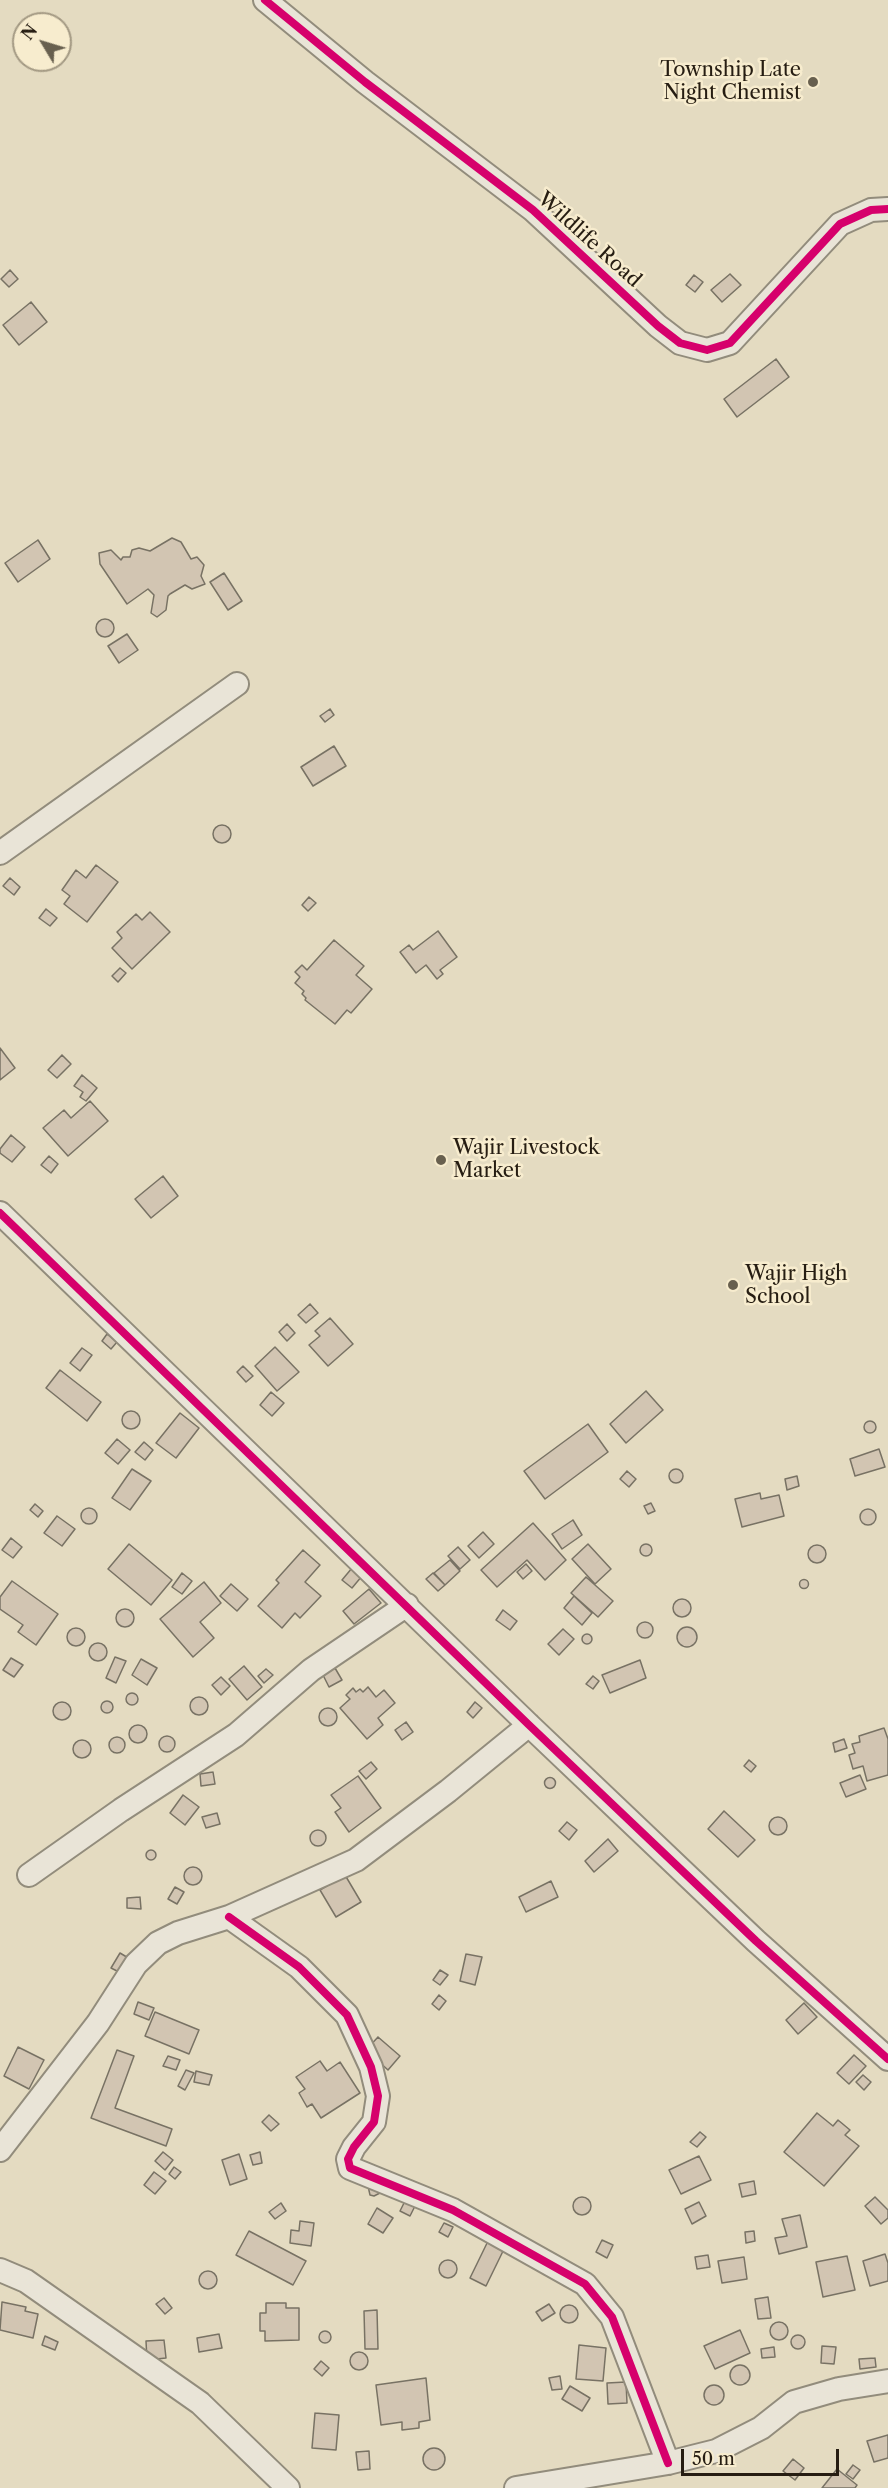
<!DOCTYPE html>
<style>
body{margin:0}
#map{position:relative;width:888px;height:2488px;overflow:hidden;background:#e4dbc1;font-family:"Libre Caslon Text",serif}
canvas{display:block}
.north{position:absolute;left:12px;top:12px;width:60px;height:60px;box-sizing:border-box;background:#f7ecce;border:2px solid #a39983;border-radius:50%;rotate:308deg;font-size:16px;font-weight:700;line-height:24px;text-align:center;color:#261d12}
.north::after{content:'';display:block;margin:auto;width:21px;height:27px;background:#68604f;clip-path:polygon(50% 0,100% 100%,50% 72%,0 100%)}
.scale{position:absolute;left:681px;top:2449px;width:158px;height:27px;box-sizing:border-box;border:3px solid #261d12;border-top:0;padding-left:8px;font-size:18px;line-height:21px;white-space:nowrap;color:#261d12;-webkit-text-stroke:4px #f7ecce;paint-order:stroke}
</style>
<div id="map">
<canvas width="888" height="2488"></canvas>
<div class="north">N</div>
<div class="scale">50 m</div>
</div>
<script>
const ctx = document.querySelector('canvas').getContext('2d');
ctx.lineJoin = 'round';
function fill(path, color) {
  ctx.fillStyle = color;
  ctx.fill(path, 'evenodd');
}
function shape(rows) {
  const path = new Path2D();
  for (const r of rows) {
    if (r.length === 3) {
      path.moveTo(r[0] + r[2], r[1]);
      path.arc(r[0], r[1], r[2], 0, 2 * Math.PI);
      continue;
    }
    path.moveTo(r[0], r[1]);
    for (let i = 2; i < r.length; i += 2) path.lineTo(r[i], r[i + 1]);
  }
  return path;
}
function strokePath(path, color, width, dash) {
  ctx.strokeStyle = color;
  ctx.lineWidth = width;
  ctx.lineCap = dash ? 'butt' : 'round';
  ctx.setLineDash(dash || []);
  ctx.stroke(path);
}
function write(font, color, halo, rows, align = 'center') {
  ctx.font = font + ' "Libre Caslon Text",serif';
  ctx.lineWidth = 5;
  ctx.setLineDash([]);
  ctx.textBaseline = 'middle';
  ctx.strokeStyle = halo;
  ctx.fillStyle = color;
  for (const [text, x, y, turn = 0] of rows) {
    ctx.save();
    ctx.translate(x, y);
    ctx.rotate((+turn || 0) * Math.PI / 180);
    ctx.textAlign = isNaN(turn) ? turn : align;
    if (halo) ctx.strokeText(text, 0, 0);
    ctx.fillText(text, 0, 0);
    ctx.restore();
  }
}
const building = shape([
 [10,270,18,279,9,287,1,279,10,270],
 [730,274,741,285,722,302,711,290,730,274],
 [694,275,703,282,695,292,686,285,694,275],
 [31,302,47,322,19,345,3,325,31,302],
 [776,359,789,377,737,417,724,399,776,359],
 [172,538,181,542,191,559,197,557,204,565,201,576,205,584,192,589,185,585,170,594,168,596,166,610,157,617,151,613,154,595,148,589,127,604,100,564,99,553,111,550,121,560,123,557,130,557,132,550,139,548,150,551,172,538],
 [38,540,50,559,18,582,5,563,38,540],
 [224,573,242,601,228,610,210,582,224,573],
 [105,628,9],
 [127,634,138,650,119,663,108,646,127,634],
 [330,709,334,715,325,722,320,716,330,709],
 [334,746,346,766,313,786,301,767,334,746],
 [222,834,9],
 [96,865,118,882,87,922,64,904,70,896,62,890,76,870,86,878,96,865],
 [10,878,20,887,14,895,3,886,10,878],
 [309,897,316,903,308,911,302,905,309,897],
 [46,909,57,918,50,926,39,918,46,909],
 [150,912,170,932,132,969,112,948,122,938,117,932,136,914,142,920,150,912],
 [438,931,457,957,440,970,443,974,437,979,426,965,416,973,400,952,409,945,413,950,438,931],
 [334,940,364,966,356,975,372,989,351,1013,347,1010,335,1024,305,1000,306,998,302,994,304,991,295,983,300,977,295,972,302,965,307,970,334,940],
 [120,968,126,973,118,982,112,976,120,968],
 [0,1048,15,1068,0,1080,0,1048],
 [62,1055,71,1064,57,1078,48,1070,62,1055],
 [82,1075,97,1088,86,1101,80,1097,83,1092,74,1086,82,1075],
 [90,1101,108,1121,68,1156,43,1128,64,1110,71,1118,90,1101],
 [11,1135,25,1147,12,1162,0,1153,0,1149,11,1135],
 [49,1156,58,1164,51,1173,41,1165,49,1156],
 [163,1176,178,1196,151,1218,135,1199,163,1176],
 [310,1304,318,1313,306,1323,298,1315,310,1304],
 [330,1318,353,1344,328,1366,309,1345,320,1336,315,1331,330,1318],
 [287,1324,295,1333,287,1341,279,1332,287,1324],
 [107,1334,117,1342,111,1349,102,1341,107,1334],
 [275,1347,299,1372,277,1391,255,1366,275,1347],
 [82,1348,92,1355,80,1371,70,1363,82,1348],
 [243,1366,253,1376,246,1382,237,1372,243,1366],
 [60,1370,101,1402,87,1421,46,1388,60,1370],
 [646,1391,663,1410,626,1443,610,1424,646,1391],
 [271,1392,284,1403,272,1416,260,1405,271,1392],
 [131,1420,9],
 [180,1413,199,1428,176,1458,156,1443,180,1413],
 [870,1427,6],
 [588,1424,608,1452,545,1499,524,1471,588,1424],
 [117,1439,130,1450,118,1464,105,1453,117,1439],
 [144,1442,153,1450,145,1460,135,1452,144,1442],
 [879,1449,885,1467,855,1476,850,1459,879,1449],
 [676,1476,7],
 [132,1469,151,1481,130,1510,112,1498,132,1469],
 [627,1471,636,1479,629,1487,620,1479,627,1471],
 [797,1476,799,1486,787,1490,785,1479,797,1476],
 [760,1493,761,1499,779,1495,784,1516,742,1527,735,1499,760,1493],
 [651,1503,655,1511,648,1514,644,1506,651,1503],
 [35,1504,43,1511,38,1517,30,1510,35,1504],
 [89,1516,8],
 [868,1517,8],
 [57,1516,75,1529,62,1546,44,1533,57,1516],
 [573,1520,582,1535,562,1549,552,1534,573,1520],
 [533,1523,566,1560,545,1580,527,1560,497,1587,481,1570,533,1523],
 [483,1532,494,1544,479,1558,468,1546,483,1532],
 [11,1538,22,1547,13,1558,2,1550,11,1538],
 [646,1550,6],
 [129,1544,172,1580,151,1605,108,1569,129,1544],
 [588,1544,611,1569,595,1584,572,1559,588,1544],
 [817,1554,9],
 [458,1547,470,1560,460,1569,448,1556,458,1547],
 [303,1550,320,1565,305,1582,321,1596,300,1618,295,1613,282,1628,258,1606,279,1583,276,1580,303,1550],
 [450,1560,460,1571,445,1585,434,1573,450,1560],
 [526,1564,532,1571,523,1579,517,1572,526,1564],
 [352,1568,362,1576,352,1588,342,1580,352,1568],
 [182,1573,192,1581,182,1594,172,1587,182,1573],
 [433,1573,445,1585,438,1591,426,1579,433,1573],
 [586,1577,613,1601,598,1617,571,1593,586,1577],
 [804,1584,4.5],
 [12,1581,58,1614,36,1645,18,1632,23,1625,0,1609,0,1597,12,1581],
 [204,1582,221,1603,200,1622,214,1638,193,1657,160,1619,204,1582],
 [231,1584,248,1599,237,1611,220,1596,231,1584],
 [369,1589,381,1603,354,1624,343,1611,369,1589],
 [574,1596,592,1613,582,1625,564,1608,574,1596],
 [682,1608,9],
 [125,1618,9],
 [503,1610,517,1621,510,1630,496,1620,503,1610],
 [645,1630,8],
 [687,1637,10],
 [76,1637,9],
 [563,1629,574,1639,559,1655,548,1644,563,1629],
 [587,1639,5],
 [98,1652,9],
 [115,1657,126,1661,116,1683,106,1678,115,1657],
 [11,1658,23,1665,14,1677,3,1670,11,1658],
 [141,1659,157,1668,147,1685,132,1675,141,1659],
 [640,1660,646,1678,610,1693,602,1675,640,1660],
 [244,1666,262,1687,247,1700,229,1679,244,1666],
 [335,1668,342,1680,329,1687,323,1675,335,1668],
 [266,1669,273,1675,264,1683,258,1676,266,1669],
 [593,1676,599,1681,593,1689,586,1684,593,1676],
 [221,1677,230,1686,221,1695,212,1685,221,1677],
 [368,1687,376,1697,384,1690,395,1703,378,1718,383,1725,367,1739,340,1708,350,1699,346,1695,353,1688,356,1692,360,1689,363,1692,368,1687],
 [132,1699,6],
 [199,1706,9],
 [107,1707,6],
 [475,1702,482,1708,473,1718,467,1712,475,1702],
 [62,1711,9],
 [328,1717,9],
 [406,1722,413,1732,402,1740,395,1730,406,1722],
 [138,1734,9],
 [884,1728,888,1739,888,1775,867,1781,863,1766,853,1769,849,1755,855,1753,852,1744,860,1742,859,1736,884,1728],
 [167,1744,8],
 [117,1745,8],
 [844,1739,847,1748,835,1752,833,1743,844,1739],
 [82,1749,9],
 [749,1760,756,1766,751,1772,744,1766,749,1760],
 [371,1762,377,1769,366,1779,359,1771,371,1762],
 [213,1772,215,1784,201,1786,200,1774,213,1772],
 [860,1775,866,1789,846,1797,840,1783,860,1775],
 [358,1776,381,1808,349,1832,335,1812,341,1808,331,1795,358,1776],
 [550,1783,5.5],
 [183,1795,199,1807,185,1825,170,1813,183,1795],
 [724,1811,755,1840,738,1857,708,1829,724,1811],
 [217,1813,220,1824,206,1828,202,1817,217,1813],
 [778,1826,9],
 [567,1822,577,1830,569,1840,559,1831,567,1822],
 [318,1838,8],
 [608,1839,618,1851,594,1872,585,1861,608,1839],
 [151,1855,5],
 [193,1876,9],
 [345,1875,361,1902,336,1917,320,1890,345,1875],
 [551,1881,558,1897,526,1912,519,1897,551,1881],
 [175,1887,184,1892,177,1904,168,1899,175,1887],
 [140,1897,141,1909,127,1908,127,1898,140,1897],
 [120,1953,130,1959,121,1973,111,1968,120,1953],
 [466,1954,482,1957,475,1985,460,1981,466,1954],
 [440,1970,448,1975,440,1985,433,1980,440,1970],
 [439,1995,446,2001,439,2010,432,2004,439,1995],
 [138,2002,154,2008,149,2020,134,2014,138,2002],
 [804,2003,817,2017,798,2034,786,2020,804,2003],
 [155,2012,199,2030,189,2054,145,2036,155,2012],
 [378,2037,400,2056,388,2070,366,2050,378,2037],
 [18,2047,44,2060,29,2089,4,2076,18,2047],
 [117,2050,134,2056,115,2108,172,2129,166,2146,91,2118,117,2050],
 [854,2055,866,2066,849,2084,837,2073,854,2055],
 [168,2056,180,2060,176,2070,163,2066,168,2056],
 [320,2061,327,2071,340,2062,360,2093,321,2118,312,2104,307,2107,299,2093,305,2089,296,2077,320,2061],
 [186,2070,194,2073,185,2090,178,2086,186,2070],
 [196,2071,212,2075,209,2085,194,2082,196,2071],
 [863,2075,871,2082,864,2090,856,2082,863,2075],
 [817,2113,833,2126,838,2120,850,2130,845,2135,859,2146,824,2186,784,2152,817,2113],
 [269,2115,279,2124,271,2131,262,2122,269,2115],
 [700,2132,706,2137,697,2147,690,2142,700,2132],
 [163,2152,173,2160,165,2170,155,2161,163,2152],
 [260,2152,262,2163,253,2165,250,2155,260,2152],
 [239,2154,247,2179,230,2185,222,2160,239,2154],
 [699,2156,711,2180,681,2194,669,2170,699,2156],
 [174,2167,181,2172,175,2179,169,2174,174,2167],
 [154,2172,166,2181,155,2194,144,2185,154,2172],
 [754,2181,756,2194,742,2197,739,2184,754,2181],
 [368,2186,381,2191,380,2193,374,2196,370,2195,368,2186],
 [875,2197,888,2210,888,2218,881,2224,865,2206,875,2197],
 [582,2206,9],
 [406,2199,416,2204,410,2216,400,2211,406,2199],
 [699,2202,706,2216,692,2224,685,2209,699,2202],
 [281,2203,286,2211,275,2219,269,2212,281,2203],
 [377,2208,393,2218,383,2233,368,2224,377,2208],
 [800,2215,807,2247,779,2254,775,2238,787,2236,782,2219,800,2215],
 [300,2221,314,2223,311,2246,290,2243,291,2230,299,2231,300,2221],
 [444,2223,453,2227,448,2237,439,2232,444,2223],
 [249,2231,306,2261,293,2285,236,2255,249,2231],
 [754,2231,755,2241,746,2243,745,2232,754,2231],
 [490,2237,506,2245,486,2286,470,2278,490,2237],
 [602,2240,613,2245,607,2258,596,2252,602,2240],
 [885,2254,888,2263,888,2281,870,2286,863,2261,885,2254],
 [708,2255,710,2267,697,2269,695,2257,708,2255],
 [847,2256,855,2290,823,2297,816,2262,847,2256],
 [744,2257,747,2279,722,2283,718,2261,744,2257],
 [448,2269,9],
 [208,2280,9],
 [768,2297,771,2318,758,2319,755,2299,768,2297],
 [164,2298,172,2308,165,2314,156,2304,164,2298],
 [2,2302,26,2307,25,2311,38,2314,33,2338,0,2330,2,2302],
 [266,2303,286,2303,286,2308,299,2308,299,2340,265,2341,265,2331,260,2331,260,2313,266,2313,266,2303],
 [549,2304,555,2313,542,2321,536,2312,549,2304],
 [569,2314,9],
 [377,2310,378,2349,365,2349,364,2311,377,2310],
 [779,2331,9],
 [740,2330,750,2353,715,2369,704,2346,740,2330],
 [325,2337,6],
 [219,2334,222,2348,199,2352,197,2338,219,2334],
 [798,2342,7],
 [45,2336,58,2342,55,2350,42,2345,45,2336],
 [164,2340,166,2358,147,2360,146,2341,164,2340],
 [579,2345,606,2348,603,2381,576,2379,579,2345],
 [822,2346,836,2347,834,2364,821,2363,822,2346],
 [774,2347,775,2357,762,2358,761,2349,774,2347],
 [359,2361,9],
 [875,2358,876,2367,860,2369,859,2359,875,2358],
 [321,2361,329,2368,322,2376,314,2369,321,2361],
 [740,2375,10],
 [560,2376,562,2389,552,2390,549,2378,560,2376],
 [426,2378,430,2420,419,2422,419,2428,402,2430,402,2422,381,2425,376,2385,426,2378],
 [626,2382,627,2403,608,2404,607,2383,626,2382],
 [714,2395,10],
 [570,2386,590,2398,582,2411,562,2399,570,2386],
 [315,2413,339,2415,336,2450,312,2448,315,2413],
 [888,2435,888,2458,874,2462,867,2441,888,2435],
 [434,2459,11],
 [369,2451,370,2469,358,2470,356,2452,369,2451],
 [793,2459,804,2468,795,2480,783,2471,793,2459],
 [853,2465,860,2470,853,2479,846,2474,853,2465],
 [837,2469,857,2485,855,2488,822,2488,837,2469]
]);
fill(building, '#d2c5b2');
strokePath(building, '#787264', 1.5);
const minor = shape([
 [265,0,365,82,533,210,658,326,680,343,707,350,730,343,840,224,871,210,888,209],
 [0,853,237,684],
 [0,1213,529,1725,756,1941,888,2059],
 [29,1875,121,1810,236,1735,311,1670,407,1605],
 [229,1917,299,1967,347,2015,371,2067,378,2096,374,2122,354,2147,348,2159,350,2168,453,2210,585,2284,612,2317,668,2463],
 [0,2150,98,2023,136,1964,158,1943,178,1933,229,1917,356,1860,448,1791,529,1725],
 [0,2270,26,2281,200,2403,288,2488],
 [516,2488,668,2463,716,2451,761,2428,794,2402,839,2389,888,2381]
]);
strokePath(minor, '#928c7c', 26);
strokePath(minor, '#e9e4d7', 22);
strokePath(shape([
 [265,0,365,82,533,210,658,326,680,343,707,350,730,343,840,224,871,210,888,209],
 [0,1213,529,1725,756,1941,888,2059],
 [229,1917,299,1967,347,2015,371,2067,378,2096,374,2122,354,2147,348,2159,350,2168,453,2210,585,2284,612,2317,668,2463]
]), '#d6006c', 8);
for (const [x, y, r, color] of [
 [813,82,6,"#68604f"],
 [441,1160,6,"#68604f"],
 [733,1285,6,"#68604f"]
]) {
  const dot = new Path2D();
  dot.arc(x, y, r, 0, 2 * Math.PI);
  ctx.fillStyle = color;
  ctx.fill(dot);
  strokePath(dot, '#f7ecce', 2);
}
write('20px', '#261d12', '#f7ecce', [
 ["Township Late",801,70,"right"],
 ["Night Chemist",801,93,"right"],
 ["Wajir Livestock",453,1148],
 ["Market",453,1171],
 ["Wajir High",745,1274],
 ["School",745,1297]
], 'left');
write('20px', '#261d12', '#f7ecce', [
 ["Wildlife Road",589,240,42]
]);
</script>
